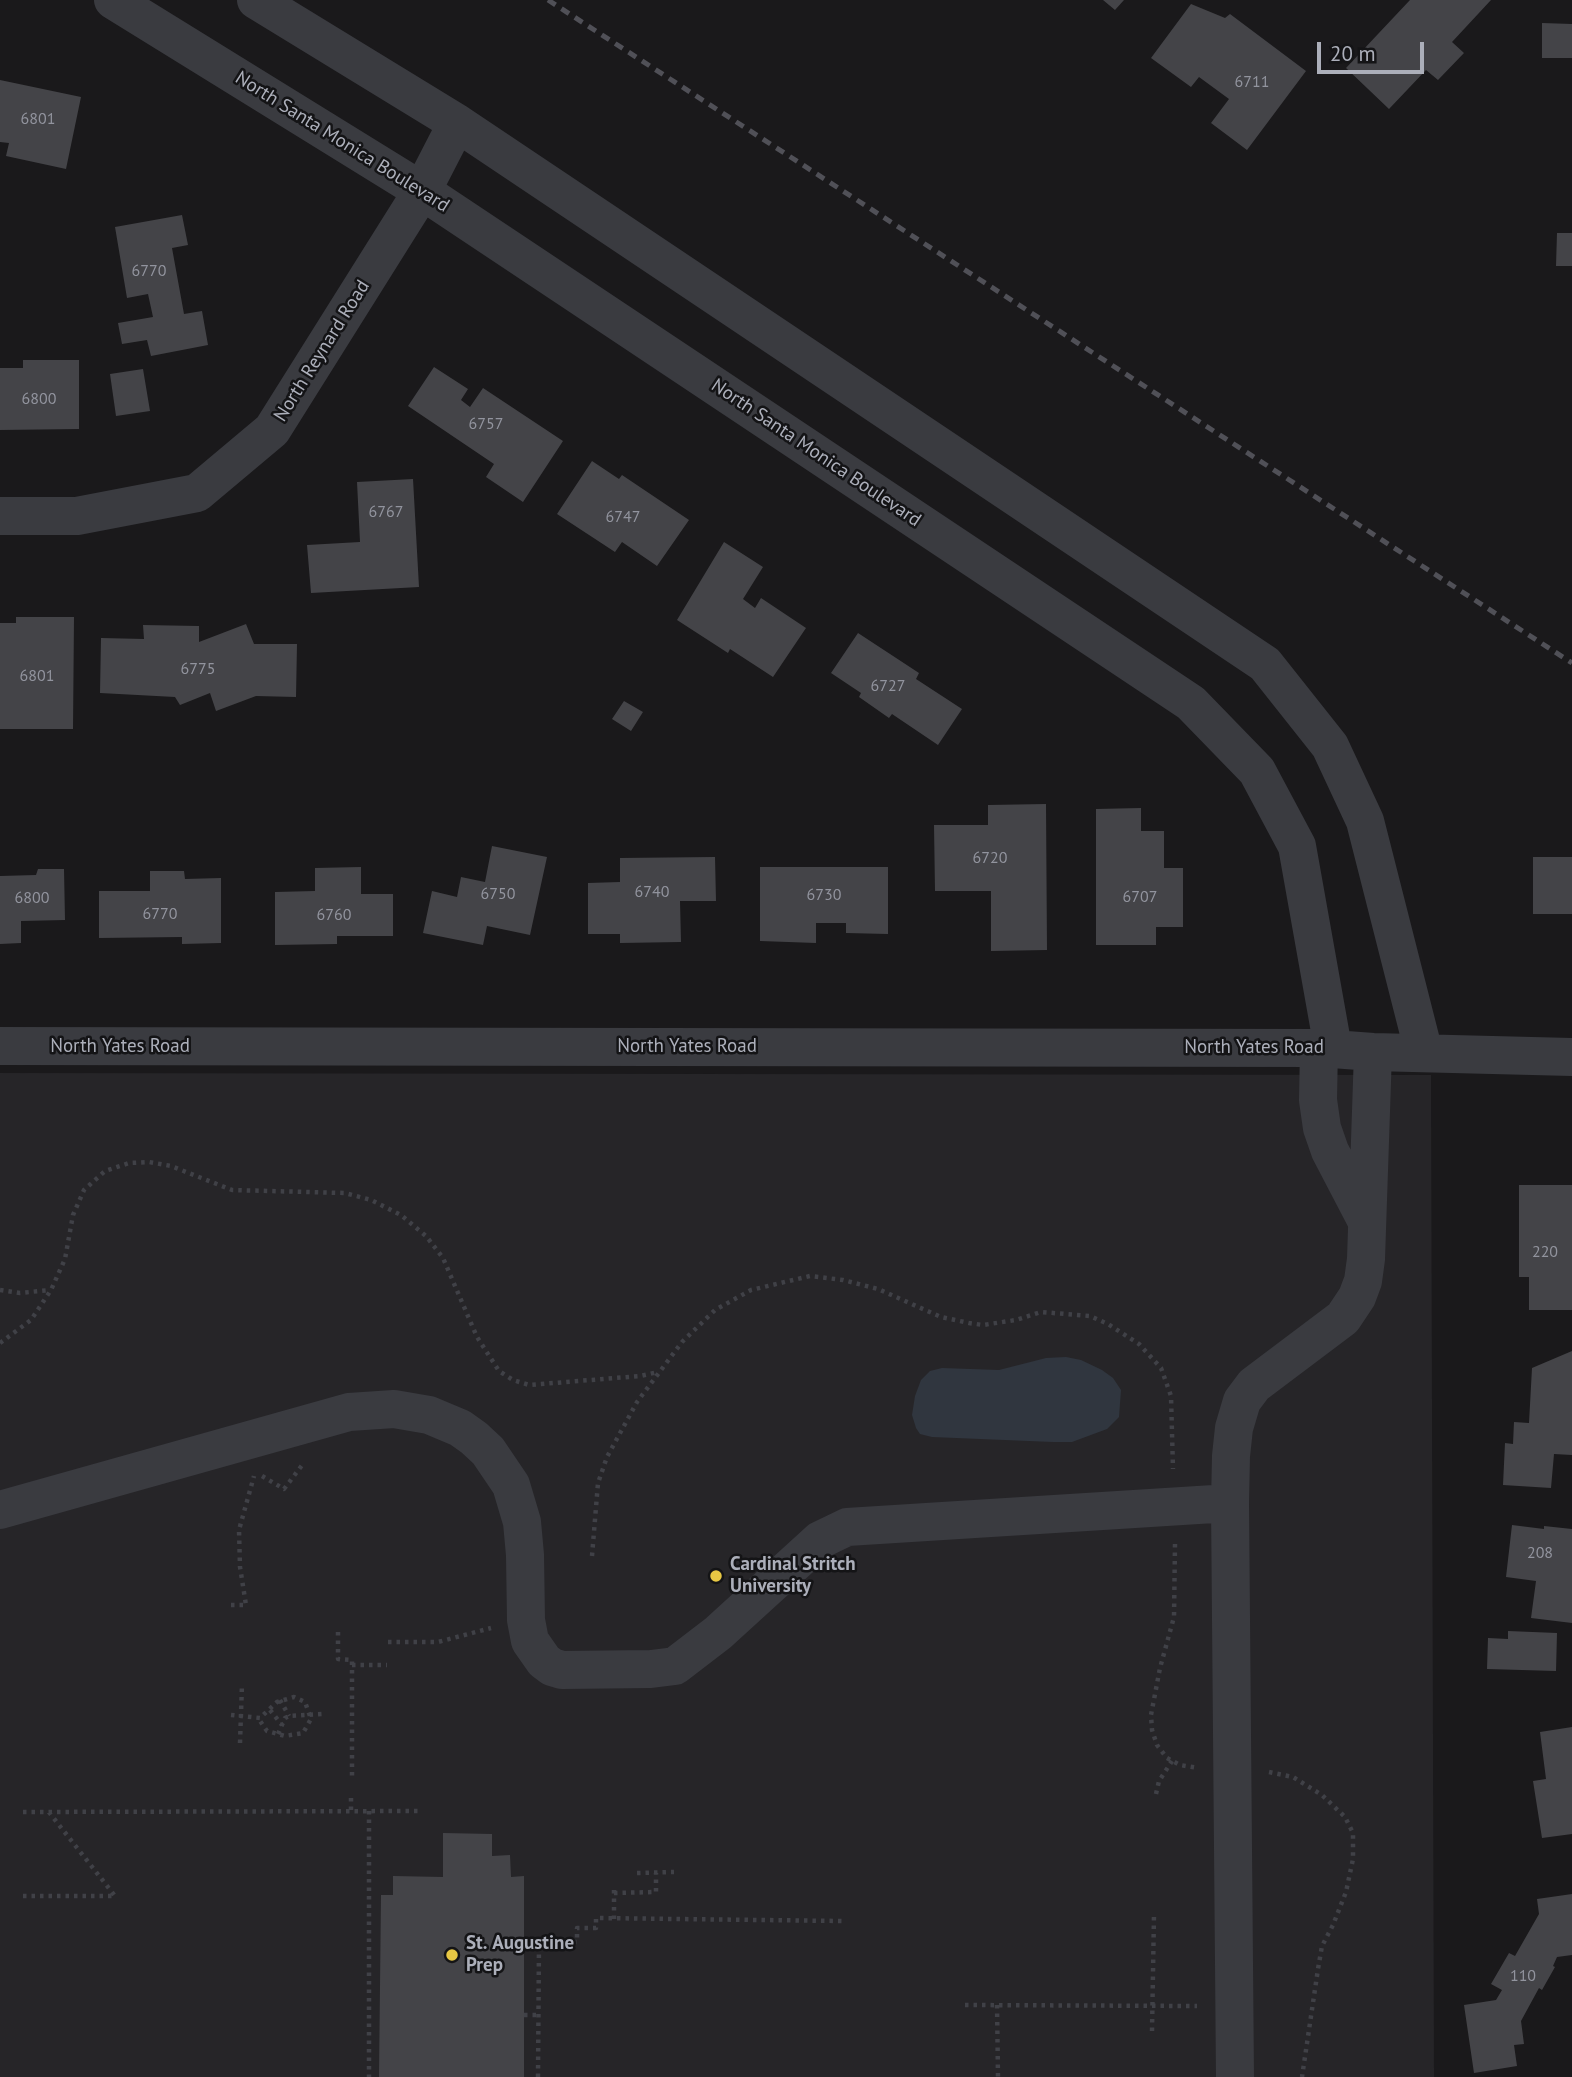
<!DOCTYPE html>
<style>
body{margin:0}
#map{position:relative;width:1572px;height:2077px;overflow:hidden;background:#1a191b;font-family:"PT Sans",sans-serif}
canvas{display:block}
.scale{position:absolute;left:1317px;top:42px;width:107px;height:32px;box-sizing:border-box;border:4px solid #acafba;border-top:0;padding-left:9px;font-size:21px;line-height:24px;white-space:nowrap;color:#acafba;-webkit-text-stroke:5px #141416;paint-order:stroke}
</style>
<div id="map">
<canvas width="1572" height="2077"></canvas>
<div class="scale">20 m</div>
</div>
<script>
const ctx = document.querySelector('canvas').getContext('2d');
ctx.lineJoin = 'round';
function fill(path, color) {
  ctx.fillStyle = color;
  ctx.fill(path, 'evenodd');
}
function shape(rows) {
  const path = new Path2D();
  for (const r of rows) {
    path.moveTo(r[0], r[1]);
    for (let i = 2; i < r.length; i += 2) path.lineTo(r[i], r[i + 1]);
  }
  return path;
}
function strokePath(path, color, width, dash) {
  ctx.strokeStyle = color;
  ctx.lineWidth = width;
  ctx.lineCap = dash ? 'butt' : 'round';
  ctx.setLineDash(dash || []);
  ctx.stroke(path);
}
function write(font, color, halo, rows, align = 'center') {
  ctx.font = font + ' "PT Sans",sans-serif';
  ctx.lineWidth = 5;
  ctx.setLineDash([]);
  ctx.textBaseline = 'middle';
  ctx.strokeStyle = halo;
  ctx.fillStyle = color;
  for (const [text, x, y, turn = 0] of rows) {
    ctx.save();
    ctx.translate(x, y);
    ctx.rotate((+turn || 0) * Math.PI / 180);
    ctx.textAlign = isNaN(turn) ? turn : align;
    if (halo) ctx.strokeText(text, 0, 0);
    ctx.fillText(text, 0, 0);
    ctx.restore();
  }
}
fill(shape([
 [0,1073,1431,1075,1434,2077,0,2077]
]), '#262528');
fill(shape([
 [1066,1357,1081,1360,1102,1370,1113,1378,1121,1390,1119,1417,1107,1429,1072,1442,1053,1442,932,1437,920,1434,916,1428,912,1415,915,1396,921,1380,930,1371,942,1368,999,1370,1046,1358]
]), '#30363f');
fill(shape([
 [1103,0,1124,0,1115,10],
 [1410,0,1491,0,1452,42,1464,53,1438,80,1426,70,1389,109,1346,68],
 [1191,4,1225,18,1230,14,1306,71,1247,150,1211,123,1229,99,1199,77,1191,87,1151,58],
 [1542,23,1572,24,1572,58,1542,58],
 [0,80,81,97,66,169,6,156,9,143,0,142],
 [182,215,188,245,172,248,184,314,202,311,208,345,151,356,147,340,122,344,118,323,153,317,148,294,127,298,115,227],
 [1557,233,1572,233,1572,266,1556,266],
 [23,360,79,360,79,429,0,430,0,368,23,368],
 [434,367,468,389,461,400,470,407,483,388,563,441,523,502,486,477,494,464,408,406],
 [143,369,150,411,116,416,110,374],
 [592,461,619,479,622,475,689,520,657,566,622,542,615,552,557,514],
 [413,479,419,587,311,593,307,545,360,542,357,482],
 [724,542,763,567,743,599,755,608,761,598,806,628,773,677,730,649,728,653,677,620],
 [16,617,74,617,73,729,0,729,0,623,16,623],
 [246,624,254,644,297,644,296,697,256,696,216,711,210,693,180,705,175,697,100,693,101,638,144,639,143,625,199,626,199,642],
 [858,633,919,673,916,679,962,709,938,745,892,714,889,718,859,697,861,693,831,673],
 [624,701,643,712,631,731,612,719],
 [1046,804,1047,950,991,951,991,891,935,891,934,825,988,825,988,805],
 [1141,808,1141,831,1164,831,1164,868,1183,868,1183,927,1156,927,1156,945,1096,945,1096,809],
 [492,846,547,857,530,935,487,926,483,945,423,933,432,891,457,897,461,877,485,882],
 [715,857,716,901,680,901,681,942,620,943,620,934,588,934,588,883,620,882,620,858],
 [1533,857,1572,857,1572,914,1533,914],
 [361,867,361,894,393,894,393,936,337,936,337,944,275,945,275,892,315,891,315,868],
 [760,867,888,867,888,934,846,933,846,923,816,923,816,943,760,941],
 [38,869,64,869,65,920,21,921,21,943,0,944,0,876,36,875],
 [150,871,184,871,185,879,221,878,221,943,182,944,182,937,99,938,99,891,150,891],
 [1519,1185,1572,1185,1572,1310,1529,1310,1529,1277,1519,1277],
 [1572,1351,1572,1455,1554,1454,1551,1488,1503,1485,1505,1443,1513,1444,1514,1422,1529,1423,1532,1368],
 [1512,1525,1544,1529,1544,1526,1572,1529,1572,1623,1531,1618,1536,1581,1506,1577],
 [1508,1631,1557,1633,1556,1671,1487,1669,1488,1638,1508,1639],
 [1572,1727,1572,1834,1542,1838,1533,1781,1546,1779,1540,1732],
 [443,1833,492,1834,492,1856,510,1855,511,1877,524,1876,524,2077,379,2077,381,1895,393,1895,393,1876,443,1877],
 [1572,1894,1572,1955,1557,1957,1553,1966,1555,1967,1542,1990,1539,1988,1521,2021,1524,2044,1514,2045,1517,2066,1474,2073,1464,2005,1496,2000,1502,1990,1491,1984,1509,1953,1515,1956,1539,1914,1537,1899]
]), '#444448');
strokePath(shape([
 [0,1290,20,1293,50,1290],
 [0,1343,31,1320,51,1290,65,1259,73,1215,84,1190,105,1171,129,1163,149,1162,171,1166,232,1190,345,1193,371,1200,401,1215,426,1236,443,1258,477,1337,499,1371,513,1380,529,1385,640,1376,658,1372],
 [262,1476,284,1489,303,1464],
 [1175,1544,1174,1617,1160,1668,1151,1715,1152,1730,1157,1745,1167,1758,1180,1765,1198,1768],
 [592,1556,598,1483,607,1457,637,1402,682,1342,715,1310,751,1290,810,1276,843,1280,878,1289,941,1317,969,1323,983,1325,1016,1320,1041,1312,1090,1316,1108,1324,1139,1344,1161,1368,1171,1396,1173,1469],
 [231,1605,246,1605,240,1567,239,1530,254,1476],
 [338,1632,338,1659,352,1660,352,1777],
 [388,1642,438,1642,491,1628],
 [352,1665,387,1665],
 [280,1700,289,1716],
 [270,1710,282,1725],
 [231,1715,260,1718,277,1702,294,1697,305,1702,311,1719,303,1733,285,1736,267,1731,258,1718],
 [278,1734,285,1718,289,1716,322,1714],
 [240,1743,242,1684],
 [1269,1772,1293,1777,1322,1795,1345,1817,1353,1833,1353,1859,1346,1892,1333,1925,1322,1946,1318,1969,1302,2077],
 [1156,1794,1159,1781,1172,1761],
 [351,1798,351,1811],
 [369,1811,369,2077],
 [23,1812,422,1811],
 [637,1873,674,1872],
 [614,1893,656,1892,656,1873],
 [23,1896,115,1896,48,1811],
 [614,1919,614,1885],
 [965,2005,1197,2006],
 [997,2005,998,2077],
 [524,2015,539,2015],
 [1152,2031,1154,1914],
 [538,2077,539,1941,577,1942,577,1928,596,1928,596,1918,842,1921]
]), '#404147', 4.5, [3.5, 5]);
strokePath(shape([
 [113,0,422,191,1191,703,1257,771,1297,846,1333,1048],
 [256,0,457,123,1265,664,1330,746,1365,821,1424,1053],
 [0,516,77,516,197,493,272,430,422,191,457,123],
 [0,1046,1319,1048,1373,1052,1572,1057],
 [1319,1048,1318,1100,1322,1128,1330,1151,1366,1220],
 [0,1510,349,1412,394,1409,429,1415,460,1428,474,1438,488,1451,511,1485,522,1522,525,1555,526,1620,530,1641,544,1661,552,1667,562,1670,651,1669,675,1666,718,1633,820,1540,847,1527,1230,1503],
 [1235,2077,1230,1503,1231,1456,1234,1428,1242,1401,1254,1385,1343,1318,1357,1297,1363,1281,1366,1259,1373,1052]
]), '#3a3b40', 38);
strokePath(shape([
 [548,0,1572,663]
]), '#505057', 5, [9, 7]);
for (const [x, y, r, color] of [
 [716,1576,7,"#e8c844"],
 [452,1955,7,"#e8c844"]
]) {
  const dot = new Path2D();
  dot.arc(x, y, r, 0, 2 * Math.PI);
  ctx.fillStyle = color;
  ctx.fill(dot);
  strokePath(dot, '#141416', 2.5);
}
write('16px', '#92949e', null, [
 ["6711",1252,82],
 ["6801",38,119],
 ["6770",149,271],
 ["6800",39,399],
 ["6757",486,424],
 ["6767",386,512],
 ["6747",623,517],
 ["6775",198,669],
 ["6801",37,676],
 ["6727",888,686],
 ["6720",990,858],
 ["6740",652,892],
 ["6750",498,894],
 ["6730",824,895],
 ["6707",1140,897],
 ["6800",32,898],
 ["6770",160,914],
 ["6760",334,915],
 ["220",1545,1252],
 ["208",1540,1553],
 ["110",1523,1976]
]);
write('19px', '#acafba', '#141416', [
 ["North Santa Monica Boulevard",342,142,32],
 ["North Reynard Road",322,351,-58],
 ["North Santa Monica Boulevard",816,453,34],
 ["North Yates Road",120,1047],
 ["North Yates Road",687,1047],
 ["North Yates Road",1254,1048]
]);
write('bold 19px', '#acafba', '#141416', [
 ["Cardinal Stritch",730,1565],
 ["University",730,1587],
 ["St. Augustine",466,1944],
 ["Prep",466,1966]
], 'left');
</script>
